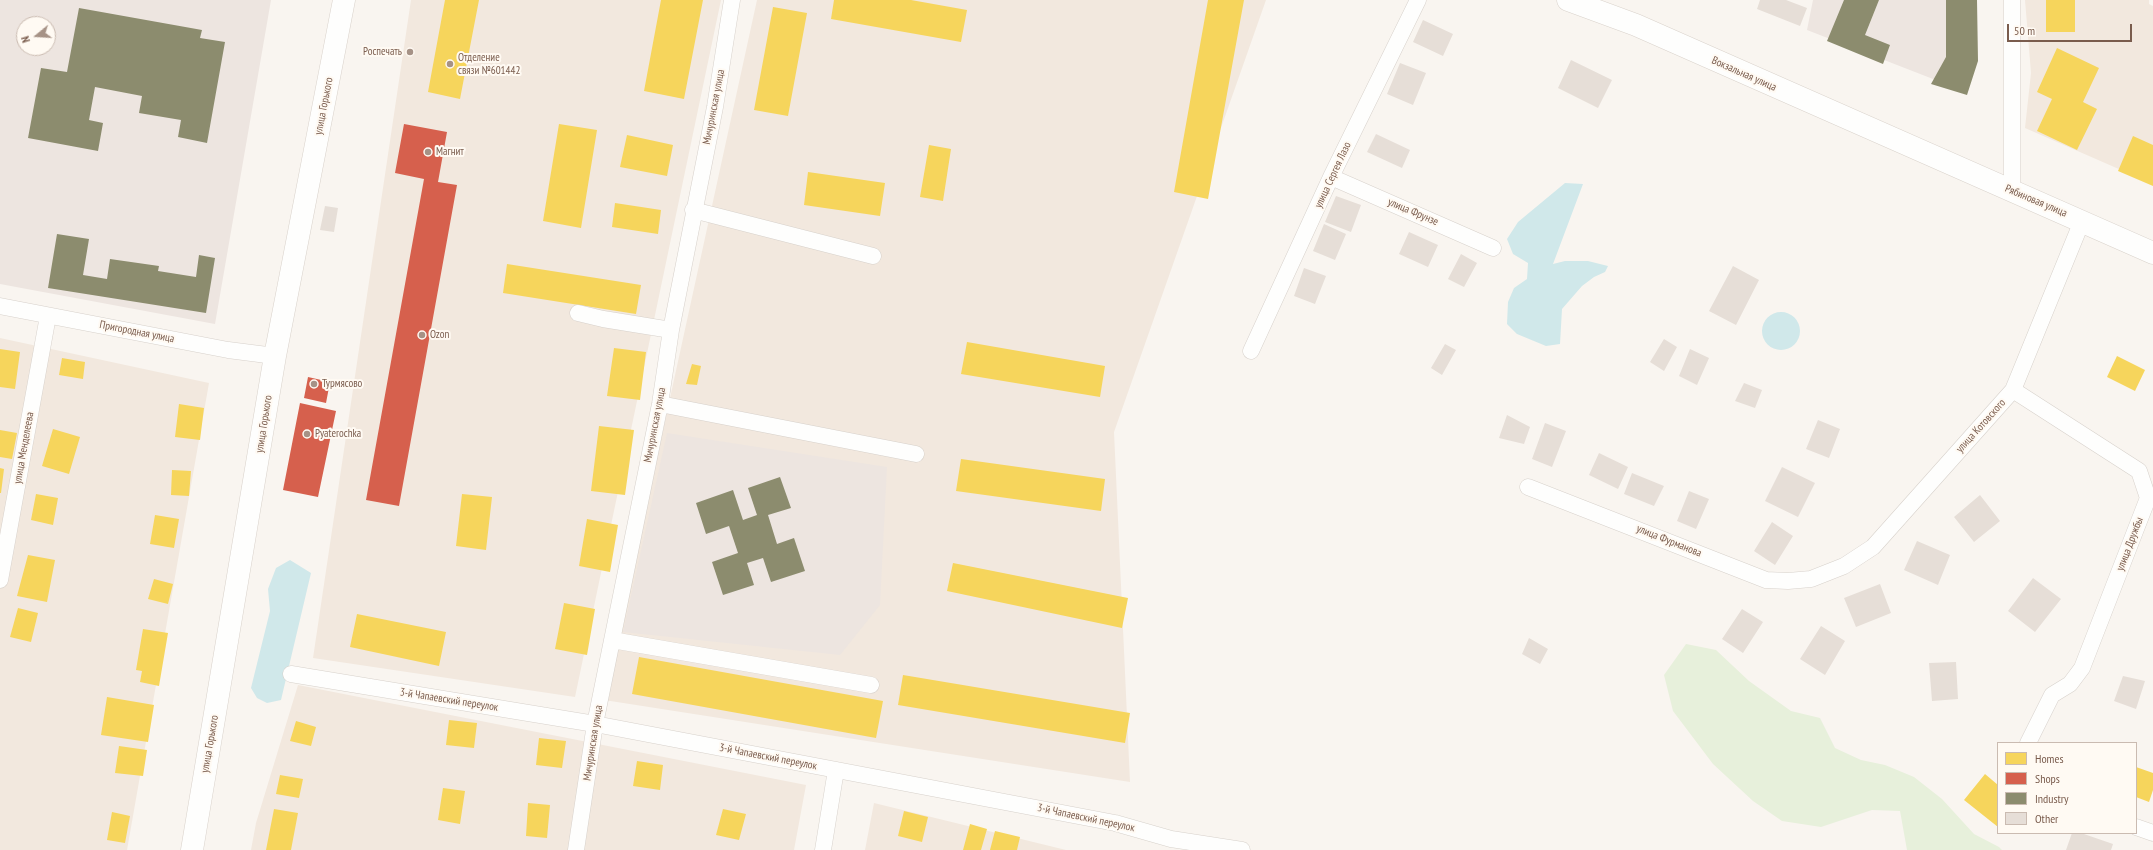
<!DOCTYPE html>
<meta charset="utf-8">
<style>
body{margin:0}
#map{position:relative;width:2153px;height:850px;overflow:hidden;background:#f9f5f0;font-family:"PT Sans Narrow",sans-serif}
canvas{display:block}
.legend{position:absolute;left:1997px;top:742px;width:140px;height:92px;box-sizing:border-box;background:#fffaf3;border:1px solid #cabbb1;margin:0;padding:5px 7px;list-style:none;font-size:12px;color:#7a5c4d}
.legend li{display:flex;align-items:center;gap:8px;height:20px}
.legend b{width:20px;border:1px solid #cabbb1}
.north{position:absolute;left:16px;top:16px;width:40px;height:40px;box-sizing:border-box;background:#fffaf3;border:1px solid #cabbb1;border-radius:50%;rotate:252deg;font-size:11px;font-weight:700;line-height:16px;text-align:center;color:#7a5c4d}
.north::after{content:'';display:block;margin:auto;width:14px;height:18px;background:#a69286;clip-path:polygon(50% 0,100% 100%,50% 72%,0 100%)}
.scale{position:absolute;left:2007px;top:24px;width:125px;height:18px;box-sizing:border-box;border:2px solid #7a5c4d;border-top:0;padding-left:5px;font-size:12px;line-height:14px;white-space:nowrap;color:#7a5c4d;-webkit-text-stroke:3px #fffaf3;paint-order:stroke}
</style>
<div id="map">
<canvas width="2153" height="850"></canvas>
<ul class="legend">
<li><b style="height:11px;background:#f6d55c"></b>Homes</li>
<li><b style="height:11px;background:#d6604d"></b>Shops</li>
<li><b style="height:11px;background:#8c8c6e"></b>Industry</li>
<li><b style="height:11px;background:#e6ded7"></b>Other</li>
</ul>
<div class="north">N</div>
<div class="scale">50 m</div>
</div>
<script>
const ctx = document.querySelector('canvas').getContext('2d');
ctx.lineJoin = 'round';
function fill(path, color) {
  ctx.fillStyle = color;
  ctx.fill(path, 'evenodd');
}
function shape(rows) {
  const path = new Path2D();
  for (const r of rows) {
    if (r.length === 3) {
      path.moveTo(r[0] + r[2], r[1]);
      path.arc(r[0], r[1], r[2], 0, 2 * Math.PI);
      continue;
    }
    path.moveTo(r[0], r[1]);
    for (let i = 2; i < r.length; i += 2) path.lineTo(r[i], r[i + 1]);
  }
  return path;
}
function strokePath(path, color, width, dash) {
  ctx.strokeStyle = color;
  ctx.lineWidth = width;
  ctx.lineCap = dash ? 'butt' : 'round';
  ctx.setLineDash(dash || []);
  ctx.stroke(path);
}
function write(font, color, halo, rows, align = 'center') {
  ctx.font = font + ' "PT Sans Narrow",sans-serif';
  ctx.lineWidth = 4;
  ctx.setLineDash([]);
  ctx.textBaseline = 'middle';
  ctx.strokeStyle = halo;
  ctx.fillStyle = color;
  for (const [text, x, y, turn = 0] of rows) {
    ctx.save();
    ctx.translate(x, y);
    ctx.rotate((+turn || 0) * Math.PI / 180);
    ctx.textAlign = isNaN(turn) ? turn : align;
    if (halo) ctx.strokeText(text, 0, 0);
    ctx.fillText(text, 0, 0);
    ctx.restore();
  }
}
fill(shape([
 [411,0,721,0,575,697,313,658],
 [757,0,1266,0,1114,432,1130,782,604,700],
 [2025,0,2149,0,2149,4,2153,6,2153,184,2025,128,2031,73],
 [0,338,209,383,127,850,0,850],
 [298,685,806,785,794,850,251,850,256,823],
 [874,803,1066,850,865,850]
]), '#f2e8de');
fill(shape([
 [0,0,271,0,215,324,0,284],
 [24,24,48,24,48,48,24,48],
 [1813,0,1972,0,1951,86,1807,30],
 [667,433,887,467,880,605,840,655,623,632]
]), '#ede5e0');
fill(shape([
 [1686,644,1716,650,1749,681,1791,711,1820,718,1835,748,1861,760,1885,765,1914,777,1942,799,1974,834,1999,847,2002,850,1907,850,1900,811,1872,810,1821,827,1782,821,1753,801,1713,764,1673,711,1664,675]
]), '#e7f0db');
fill(shape([
 [1565,183,1583,184,1553,264,1565,261,1588,261,1608,266,1605,272,1594,277,1582,286,1562,309,1560,344,1546,346,1517,334,1507,324,1508,302,1514,288,1527,279,1528,263,1513,254,1507,239,1518,222],
 [1781,331,19],
 [290,560,311,573,281,700,267,703,257,698,251,688,270,611,268,589,276,568]
]), '#d0e8ea');
fill(shape([
 [445,0,479,0,460,99,428,92],
 [661,0,703,0,684,99,644,91],
 [834,0,911,0,967,10,961,42,831,19],
 [1208,0,1244,0,1208,199,1174,192],
 [2046,0,2075,0,2075,32,2046,32],
 [773,7,807,13,788,116,754,110],
 [2057,48,2099,68,2083,102,2097,109,2077,150,2037,131,2052,99,2037,92],
 [559,124,597,130,581,228,543,221],
 [627,135,673,145,667,176,620,167],
 [2133,136,2153,145,2153,186,2118,171],
 [929,145,951,149,943,201,920,197],
 [808,172,885,183,880,216,804,205],
 [615,203,661,210,658,234,612,227],
 [507,264,641,285,636,314,503,293],
 [967,342,1105,366,1100,397,961,374],
 [614,348,646,352,640,400,607,396],
 [0,349,20,352,15,389,0,387],
 [2117,356,2145,370,2135,391,2107,377],
 [62,358,85,362,83,379,59,375],
 [692,364,701,366,697,385,686,384],
 [179,404,204,408,200,440,175,437],
 [599,426,634,430,625,495,591,491],
 [53,429,80,437,69,474,42,466],
 [0,430,17,433,12,459,0,457],
 [961,459,1105,479,1101,511,956,491],
 [0,468,4,469,1,493,0,493],
 [172,470,191,471,189,496,171,495],
 [36,494,58,498,53,525,31,520],
 [462,494,492,497,486,550,456,546],
 [155,515,179,519,174,548,150,544],
 [587,519,618,525,610,572,579,566],
 [28,555,55,560,47,602,17,596],
 [953,563,1128,598,1122,628,947,591],
 [154,579,173,584,168,604,148,599],
 [564,603,595,609,587,655,555,649],
 [18,608,38,613,31,642,10,637],
 [357,614,446,632,439,666,350,647],
 [143,629,168,633,159,686,140,682,142,671,136,670],
 [639,657,883,701,876,738,632,694],
 [903,675,1130,713,1125,743,898,705],
 [107,697,154,705,148,742,101,735],
 [449,720,477,723,474,748,446,745],
 [296,721,316,727,311,746,290,741],
 [539,738,566,741,562,768,536,765],
 [119,746,147,750,143,776,115,773],
 [637,761,663,765,660,790,633,786],
 [2136,767,2153,773,2153,790,2149,802,2136,797],
 [1985,774,1998,785,1998,827,1964,800],
 [280,775,303,779,299,798,276,794],
 [443,788,465,791,460,824,438,820],
 [528,803,550,805,547,838,526,836],
 [274,809,298,813,291,850,266,850],
 [723,809,746,814,739,840,716,835],
 [904,811,928,817,922,842,898,836],
 [112,812,130,816,125,843,107,840],
 [970,824,987,829,981,850,963,850],
 [995,831,1020,837,1017,850,990,850]
]), '#f6d55c');
fill(shape([
 [404,124,447,132,438,182,457,185,399,506,366,500,424,179,395,173],
 [308,377,330,382,326,403,304,398],
 [300,403,336,411,318,497,283,490]
]), '#d6604d');
fill(shape([
 [1844,0,1879,0,1865,35,1890,45,1883,64,1827,41],
 [1946,0,1977,0,1978,61,1967,95,1931,84,1946,57],
 [79,8,202,30,200,38,225,42,207,143,178,137,181,120,139,113,142,96,95,87,89,120,103,123,98,151,28,138,41,68,67,72],
 [57,234,89,239,83,275,107,279,110,259,159,266,158,271,196,277,199,255,215,258,206,313,48,288],
 [780,477,791,508,768,515,777,544,794,538,805,571,771,582,763,558,747,563,754,585,723,595,712,562,738,553,729,526,706,534,696,503,733,490,743,520,757,515,748,488]
]), '#8c8c6e');
fill(shape([
 [1760,0,1786,0,1807,8,1800,26,1757,9],
 [1423,20,1453,34,1443,56,1413,42],
 [1571,60,1612,80,1598,108,1558,88],
 [1400,63,1426,73,1413,105,1387,94],
 [1376,134,1410,150,1402,168,1367,152],
 [1336,196,1361,205,1351,232,1325,222],
 [325,206,338,208,334,232,320,230],
 [1324,224,1346,234,1335,260,1313,251],
 [1409,232,1438,245,1428,267,1399,254],
 [1461,254,1477,263,1464,287,1448,279],
 [1733,266,1759,280,1736,325,1709,311],
 [1304,268,1326,276,1315,304,1294,296],
 [1664,339,1677,347,1664,371,1650,362],
 [1445,344,1456,350,1442,375,1431,368],
 [1690,349,1709,358,1697,385,1679,376],
 [1744,383,1762,390,1755,408,1735,401],
 [1507,415,1530,427,1524,444,1499,438],
 [1818,420,1840,429,1829,458,1806,449],
 [1545,423,1566,431,1552,467,1532,459],
 [1599,453,1628,467,1618,489,1589,475],
 [1782,467,1815,483,1798,517,1765,501],
 [1632,473,1664,486,1654,506,1624,494],
 [1689,491,1709,499,1696,529,1677,521],
 [1980,495,2000,521,1974,542,1954,517],
 [1772,522,1793,536,1775,565,1754,551],
 [1917,541,1950,555,1938,585,1904,570],
 [2033,578,2061,599,2035,632,2008,611],
 [1880,584,1891,613,1856,627,1844,598],
 [1742,609,1763,622,1743,653,1722,639],
 [1821,626,1845,641,1825,675,1800,659],
 [1529,638,1548,649,1540,664,1522,654],
 [1956,662,1958,699,1932,701,1929,663],
 [2123,676,2145,681,2136,709,2114,701],
 [2072,833,2081,833,2113,844,2111,850,2066,850]
]), '#e6ded7');
const minor = shape([
 [1331,177,1493,248],
 [2012,191,2012,0],
 [693,210,873,256],
 [0,306,228,350,275,356],
 [578,313,603,319,671,330],
 [1251,351,1331,177,1418,0],
 [2013,390,2139,471,2148,498,2082,668,2070,684,2052,695,2028,743],
 [660,404,916,454],
 [1528,487,1766,580,1788,581,1811,579,1844,566,1873,547,2013,390,2082,221],
 [0,580,48,316],
 [612,640,871,685],
 [291,674,595,724,1115,823,1171,839,1242,850],
 [2136,827,2153,833],
 [576,850,595,724,660,404,671,330,715,107,732,0],
 [823,850,836,770]
]);
const secondary = shape([
 [1568,0,1636,25,2153,253],
 [192,850,275,356,344,0]
]);
strokePath(minor, '#d7d1cb', 17);
strokePath(secondary, '#d9d2cb', 23);
strokePath(minor, '#fefefd', 16);
strokePath(secondary, '#fefefd', 22);
for (const [x, y, r, color] of [
 [410,52,4,"#a69286"],
 [450,64,4,"#a69286"],
 [428,152,4,"#a69286"],
 [422,335,4,"#a69286"],
 [314,384,4,"#a69286"],
 [307,434,4,"#a69286"]
]) {
  const dot = new Path2D();
  dot.arc(x, y, r, 0, 2 * Math.PI);
  ctx.fillStyle = color;
  ctx.fill(dot);
  strokePath(dot, '#fffaf3', 1.5);
}
write('11px', '#7a5c4d', '#fffaf3', [
 ["Роспечать",402,52,"right"],
 ["Отделение",458,58],
 ["связи №601442",458,71],
 ["Магнит",436,152],
 ["Ozon",430,335],
 ["Турмясово",322,384],
 ["Pyaterochka",315,434]
], 'left');
write('11px', '#7a5c4d', '#fffaf3', [
 ["Вокзальная улица",1744,74,24],
 ["улица Горького",324,106,-79],
 ["Мичуринская улица",714,107,-79],
 ["улица Сергея Лазо",1333,175,-65],
 ["Рябиновая улица",2036,201,23],
 ["улица Фрунзе",1413,212,23],
 ["Пригородная улица",137,332,11],
 ["улица Горького",264,424,-81],
 ["Мичуринская улица",655,425,-79],
 ["улица Котовского",1981,426,-48],
 ["улица Менделеева",24,448,-80],
 ["улица Фурманова",1669,541,22],
 ["улица Дружбы",2130,544,-69],
 ["3-й Чапаевский переулок",449,700,9],
 ["Мичуринская улица",593,743,-81],
 ["улица Горького",210,744,-80],
 ["3-й Чапаевский переулок",768,757,11],
 ["3-й Чапаевский переулок",1086,818,12]
]);
</script>
